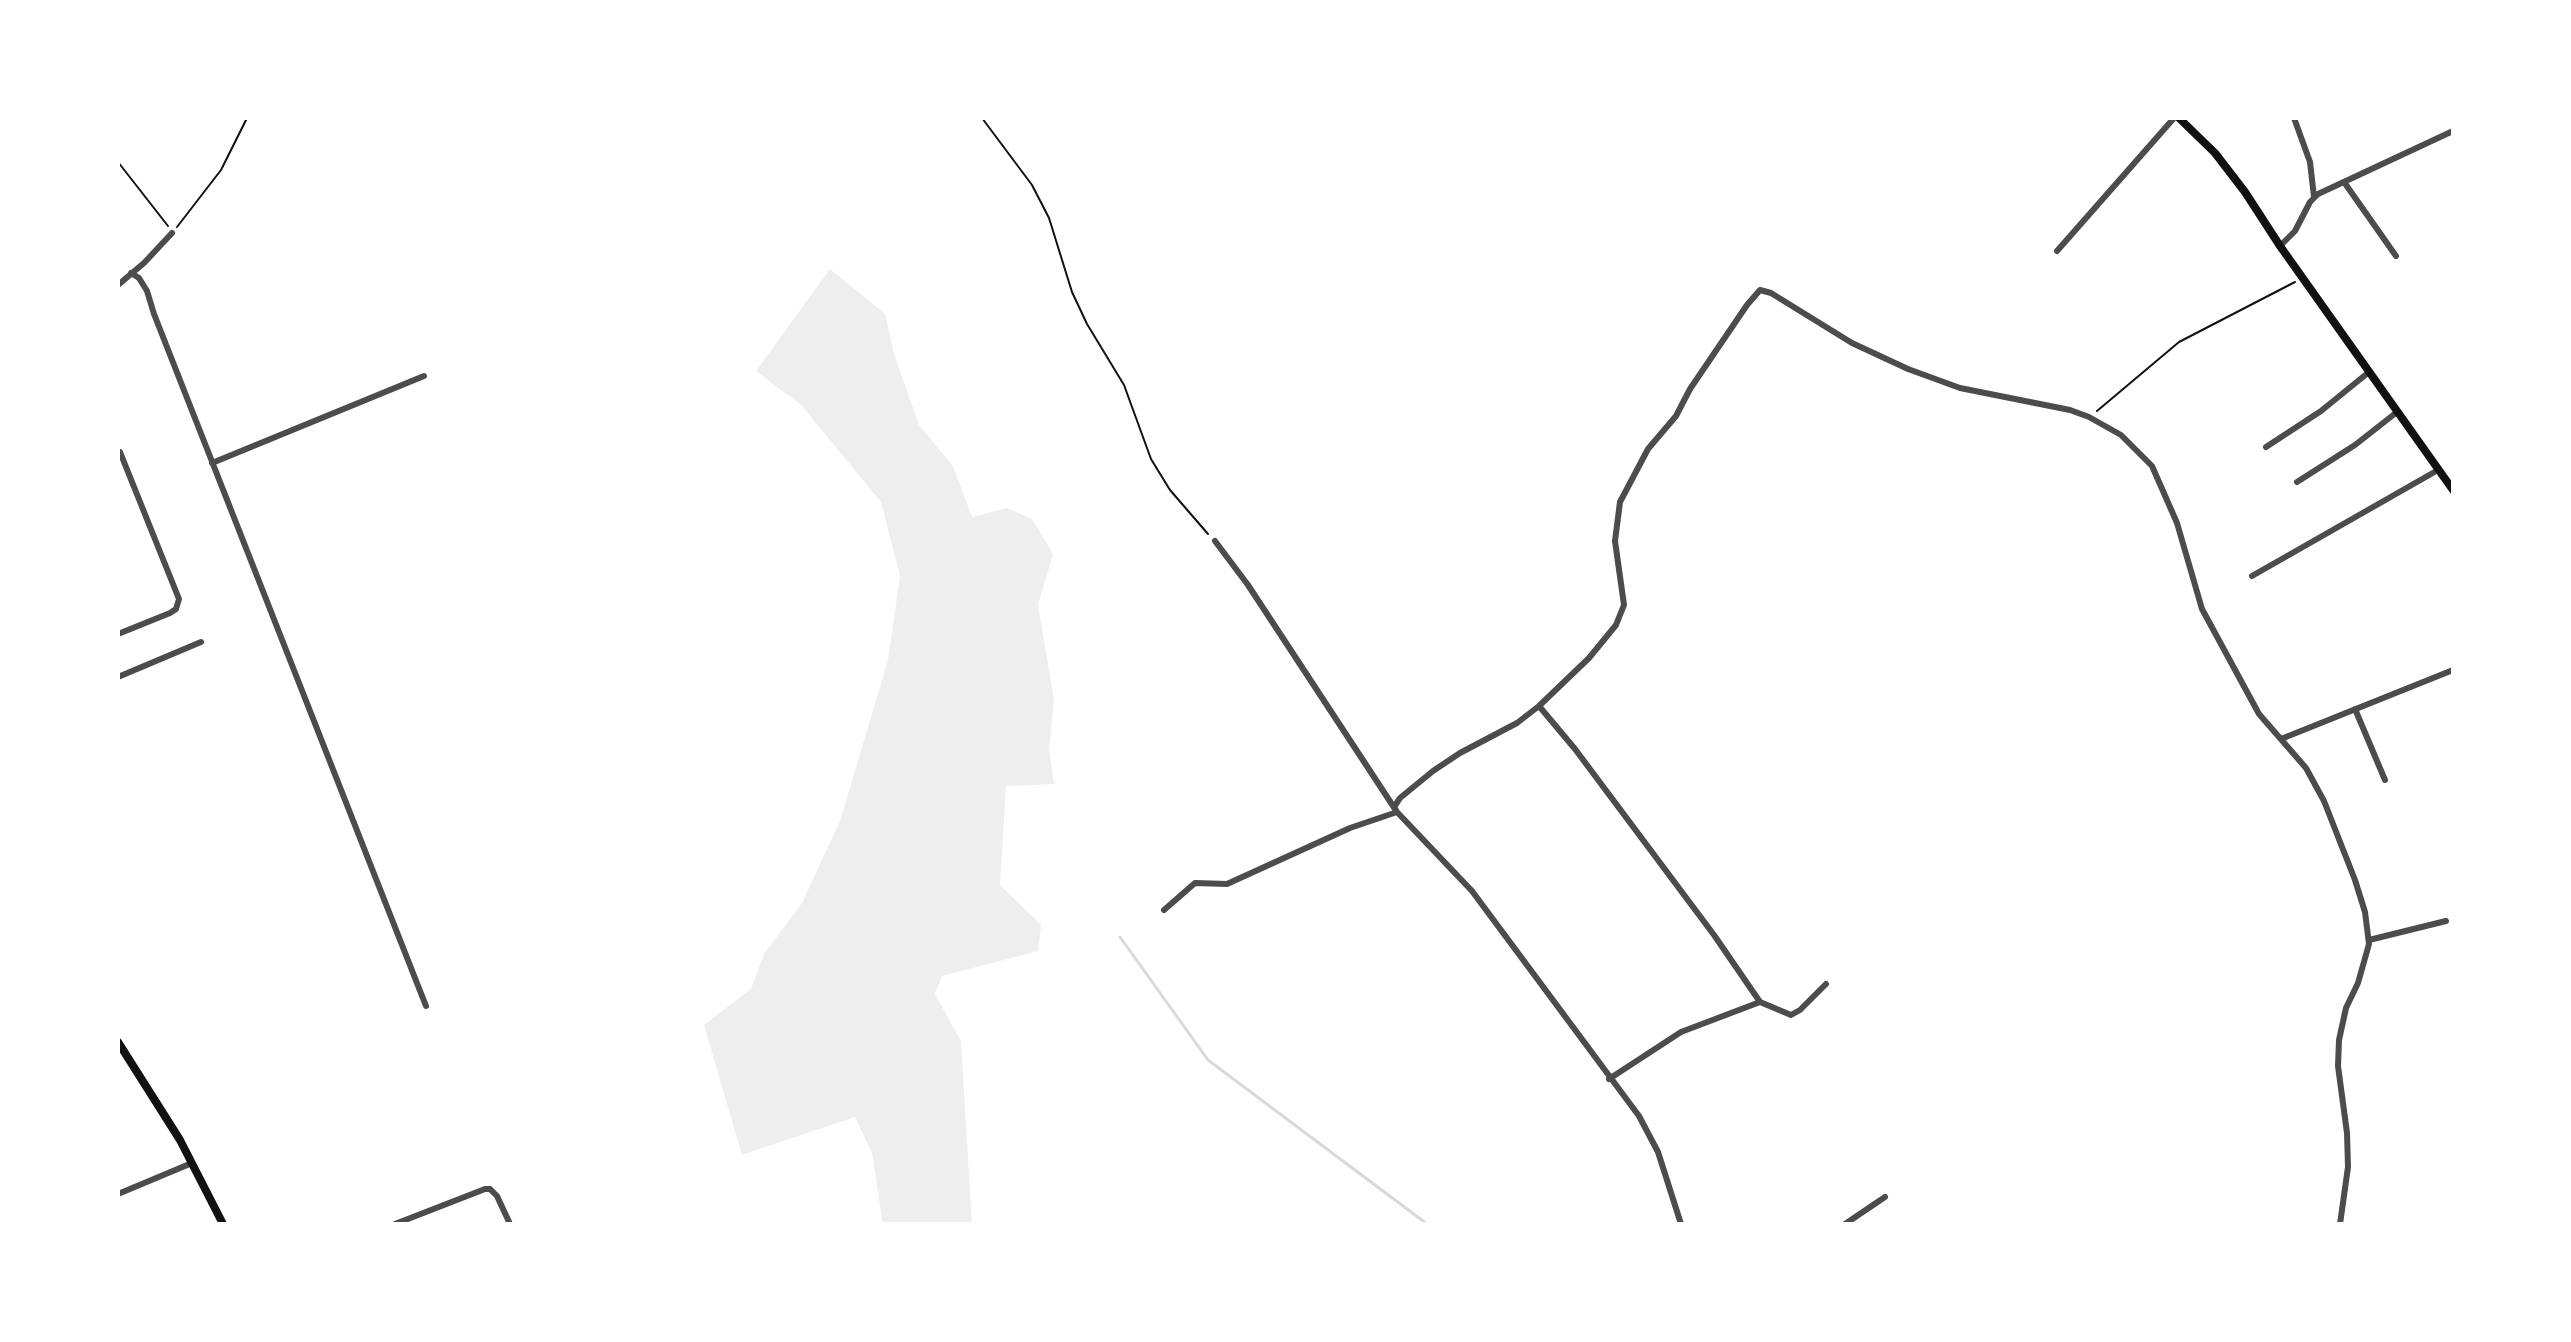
<!DOCTYPE html>
<style>
body{margin:0}
#map{position:relative;width:2571px;height:1342px;overflow:hidden;background:#fff;font-family:"DejaVu Sans",sans-serif}
canvas{display:block}
.frame{position:absolute;inset:0;border:120px solid #fff;pointer-events:none}
</style>
<div id="map">
<canvas width="2571" height="1342"></canvas>
<div class="frame"></div>
</div>
<script>
const ctx = document.querySelector('canvas').getContext('2d');
ctx.lineJoin = 'round';
function fill(path, color) {
  ctx.fillStyle = color;
  ctx.fill(path, 'evenodd');
}
function shape(rows) {
  const path = new Path2D();
  for (const r of rows) {
    path.moveTo(r[0], r[1]);
    for (let i = 2; i < r.length; i += 2) path.lineTo(r[i], r[i + 1]);
  }
  return path;
}
function strokePath(path, color, width, dash) {
  ctx.strokeStyle = color;
  ctx.lineWidth = width;
  ctx.lineCap = dash ? 'butt' : 'round';
  ctx.setLineDash(dash || []);
  ctx.stroke(path);
}
fill(shape([
 [830,269,885,314,894,354,919,425,953,466,972,517,1007,508,1032,519,1053,554,1038,605,1054,700,1049,750,1054,784,1006,786,1000,885,1041,925,1038,951,942,976,935,994,961,1041,972,1224,883,1224,872,1153,855,1117,742,1155,704,1025,751,989,764,954,802,903,840,821,888,660,900,576,881,502,802,406,756,371]
]), '#eee');
strokePath(shape([
 [1120,937,1208,1060,1427,1224]
]), '#d9d9d9', 3);
strokePath(shape([
 [982,118,1032,185,1049,218,1072,292,1087,324,1124,385,1151,459,1170,490,1208,534],
 [118,162,168,226],
 [177,227,221,170,247,118],
 [2097,411,2179,342,2295,282]
]), '#111', 2);
strokePath(shape([
 [2294,118,2310,162,2314,197],
 [2344,182,2396,256],
 [2280,246,2295,231,2310,202,2318,194,2453,131],
 [2057,251,2174,118],
 [131,273,139,278,147,291,154,314,426,1006],
 [118,285,144,263,172,233],
 [2266,447,2321,411,2369,372],
 [212,463,424,376],
 [2297,482,2355,445,2397,412],
 [1215,541,1248,585,1397,812,1472,891,1639,1116,1658,1152,1681,1224],
 [2252,576,2438,470],
 [118,634,170,613,176,609,179,599,120,452],
 [118,677,201,642],
 [1539,706,1575,749,1714,935,1760,1002],
 [2355,709,2385,780],
 [2281,739,2453,670],
 [1394,807,1400,798,1433,771,1460,753,1517,723,1539,706,1589,658,1616,625,1624,605,1615,541,1620,502,1648,449,1676,416,1690,389,1747,305,1760,290,1771,293,1852,343,1908,369,1960,388,2070,410,2089,417,2121,435,2152,466,2177,523,2202,609,2259,714,2306,768,2324,801,2355,880,2365,912,2369,944,2358,983,2346,1008,2339,1040,2338,1066,2347,1133,2348,1167,2340,1224],
 [1164,910,1195,883,1227,884,1350,828,1397,812],
 [2369,940,2446,921],
 [1609,1079,1681,1032,1760,1002,1791,1015,1800,1010,1826,984],
 [118,1194,192,1163],
 [395,1224,485,1189,490,1189,497,1196,510,1224],
 [1845,1224,1885,1197]
]), '#4c4c4c', 6);
strokePath(shape([
 [2179,118,2215,153,2245,192,2280,246,2453,490],
 [118,1042,180,1140,223,1224]
]), '#111', 8);
</script>
